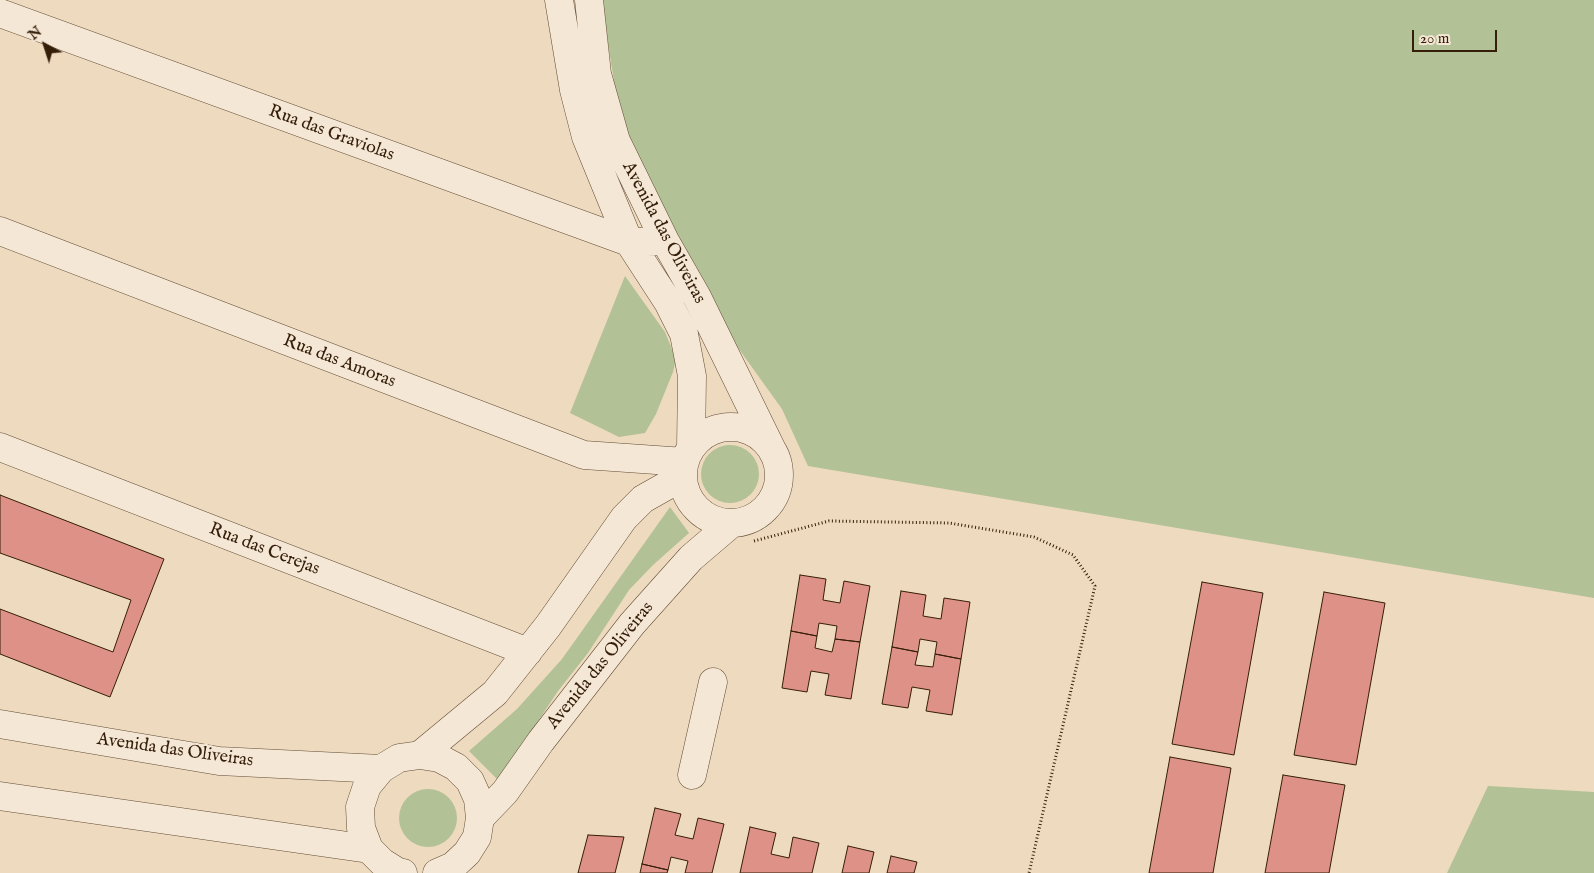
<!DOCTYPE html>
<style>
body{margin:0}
#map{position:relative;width:1594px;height:873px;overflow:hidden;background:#eedabe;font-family:"IM FELL English",serif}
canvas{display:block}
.north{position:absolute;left:20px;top:20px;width:50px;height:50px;-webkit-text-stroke:4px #f4e7d5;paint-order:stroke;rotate:320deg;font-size:14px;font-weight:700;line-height:20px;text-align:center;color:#351e09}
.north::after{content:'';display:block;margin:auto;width:18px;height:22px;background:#351e09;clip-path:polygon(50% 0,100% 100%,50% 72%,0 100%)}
.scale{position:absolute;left:1412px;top:30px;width:85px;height:22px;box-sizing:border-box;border:2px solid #351e09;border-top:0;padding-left:6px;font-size:15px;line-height:18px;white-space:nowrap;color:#351e09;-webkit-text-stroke:4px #f4e7d5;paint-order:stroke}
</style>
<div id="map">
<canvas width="1594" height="873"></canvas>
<div class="north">N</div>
<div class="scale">20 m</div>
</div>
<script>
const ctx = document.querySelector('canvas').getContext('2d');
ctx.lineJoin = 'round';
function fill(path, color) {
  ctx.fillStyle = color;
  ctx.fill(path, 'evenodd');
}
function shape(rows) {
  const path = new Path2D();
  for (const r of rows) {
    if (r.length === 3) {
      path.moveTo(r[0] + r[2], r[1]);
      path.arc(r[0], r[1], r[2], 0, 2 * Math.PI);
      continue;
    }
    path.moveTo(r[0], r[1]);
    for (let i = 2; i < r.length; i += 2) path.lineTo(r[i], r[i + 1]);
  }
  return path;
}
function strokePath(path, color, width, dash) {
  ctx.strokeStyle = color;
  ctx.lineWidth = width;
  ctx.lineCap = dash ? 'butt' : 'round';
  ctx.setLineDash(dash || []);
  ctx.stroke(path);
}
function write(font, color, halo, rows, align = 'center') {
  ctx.font = font + ' "IM FELL English",serif';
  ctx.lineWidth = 4;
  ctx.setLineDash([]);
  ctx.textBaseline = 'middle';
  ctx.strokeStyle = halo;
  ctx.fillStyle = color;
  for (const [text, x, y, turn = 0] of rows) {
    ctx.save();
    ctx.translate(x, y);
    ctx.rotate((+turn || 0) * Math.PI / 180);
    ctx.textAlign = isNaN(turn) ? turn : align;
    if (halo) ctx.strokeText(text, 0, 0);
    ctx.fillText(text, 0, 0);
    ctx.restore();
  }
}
fill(shape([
 [601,0,1594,0,1594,598,808,466,782,409,718,320,650,190,619,112],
 [625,276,665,332,676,359,673,372,656,414,645,433,619,437,570,413],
 [730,474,29],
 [670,507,689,533,653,565,629,590,588,653,558,691,519,750,501,783,469,751,517,709,562,659],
 [1488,786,1594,792,1594,873,1447,873],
 [428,818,29]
]), '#b2c196');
const building = shape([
 [0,495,164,559,110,697,0,654,0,609,113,652,131,600,0,553,0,495],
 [800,575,826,579,823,600,840,603,844,581,870,586,860,642,835,639,837,626,819,623,817,636,791,631,800,575],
 [1202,582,1263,593,1234,755,1172,744,1202,582],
 [901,591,926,595,923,616,941,619,944,598,970,602,961,659,935,654,937,642,920,639,918,652,892,647,901,591],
 [1324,592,1385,603,1356,765,1294,755,1324,592],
 [791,631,817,636,815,648,832,652,835,639,860,642,851,699,825,695,829,674,811,671,807,692,782,688,791,631],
 [892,647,918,652,915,665,933,667,935,654,961,659,952,715,926,711,930,690,912,687,908,708,882,704,892,647],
 [1170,757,1231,768,1213,873,1149,873,1170,757],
 [1283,775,1345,785,1329,873,1265,873,1283,775],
 [655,808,681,814,675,835,693,839,698,818,724,824,712,873,685,873,688,861,671,857,668,870,642,864,655,808],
 [750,827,776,833,771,854,789,858,793,837,819,843,812,873,740,873,750,827],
 [588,835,624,837,615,873,578,873,588,835],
 [848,846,874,852,869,873,842,873,848,846],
 [891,856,917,862,914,873,887,873,891,856],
 [642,864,668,870,667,873,640,873,642,864]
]);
fill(building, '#de9186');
strokePath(building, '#351e09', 1);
const minor = shape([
 [559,0,574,90,586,137,629,242,668,302,684,334,692,376,691,448],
 [589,0,597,74,616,141,665,241,697,297,774,454],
 [0,13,629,242,665,241],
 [0,231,584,455,685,462],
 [731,475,48],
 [0,447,528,652],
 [0,724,219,761,381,769],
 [420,755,495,693,548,626,624,518,643,499,682,477],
 [692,775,713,682],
 [0,796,369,849],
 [480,818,505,792,541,741,632,624,691,558,732,523],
 [403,873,398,872,382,862,369,849,361,828,360,807,367,786,381,769,399,758,420,755,439,758,456,767,470,781,478,799,480,818,477,837,467,853,453,866,437,873]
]);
strokePath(minor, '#634d36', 29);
strokePath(shape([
 [754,541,829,521,949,523,1034,537,1073,555,1095,586,1029,873]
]), '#351e09', 3, [1, 2.5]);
strokePath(minor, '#f4e7d5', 28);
write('18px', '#351e09', '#f4e7d5', [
 ["Rua das Graviolas",331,134,20],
 ["Avenida das Oliveiras",663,233,62],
 ["Rua das Amoras",339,362,21],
 ["Rua das Cerejas",264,550,21],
 ["Avenida das Oliveiras",601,666,-51],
 ["Avenida das Oliveiras",175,751,8]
]);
</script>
